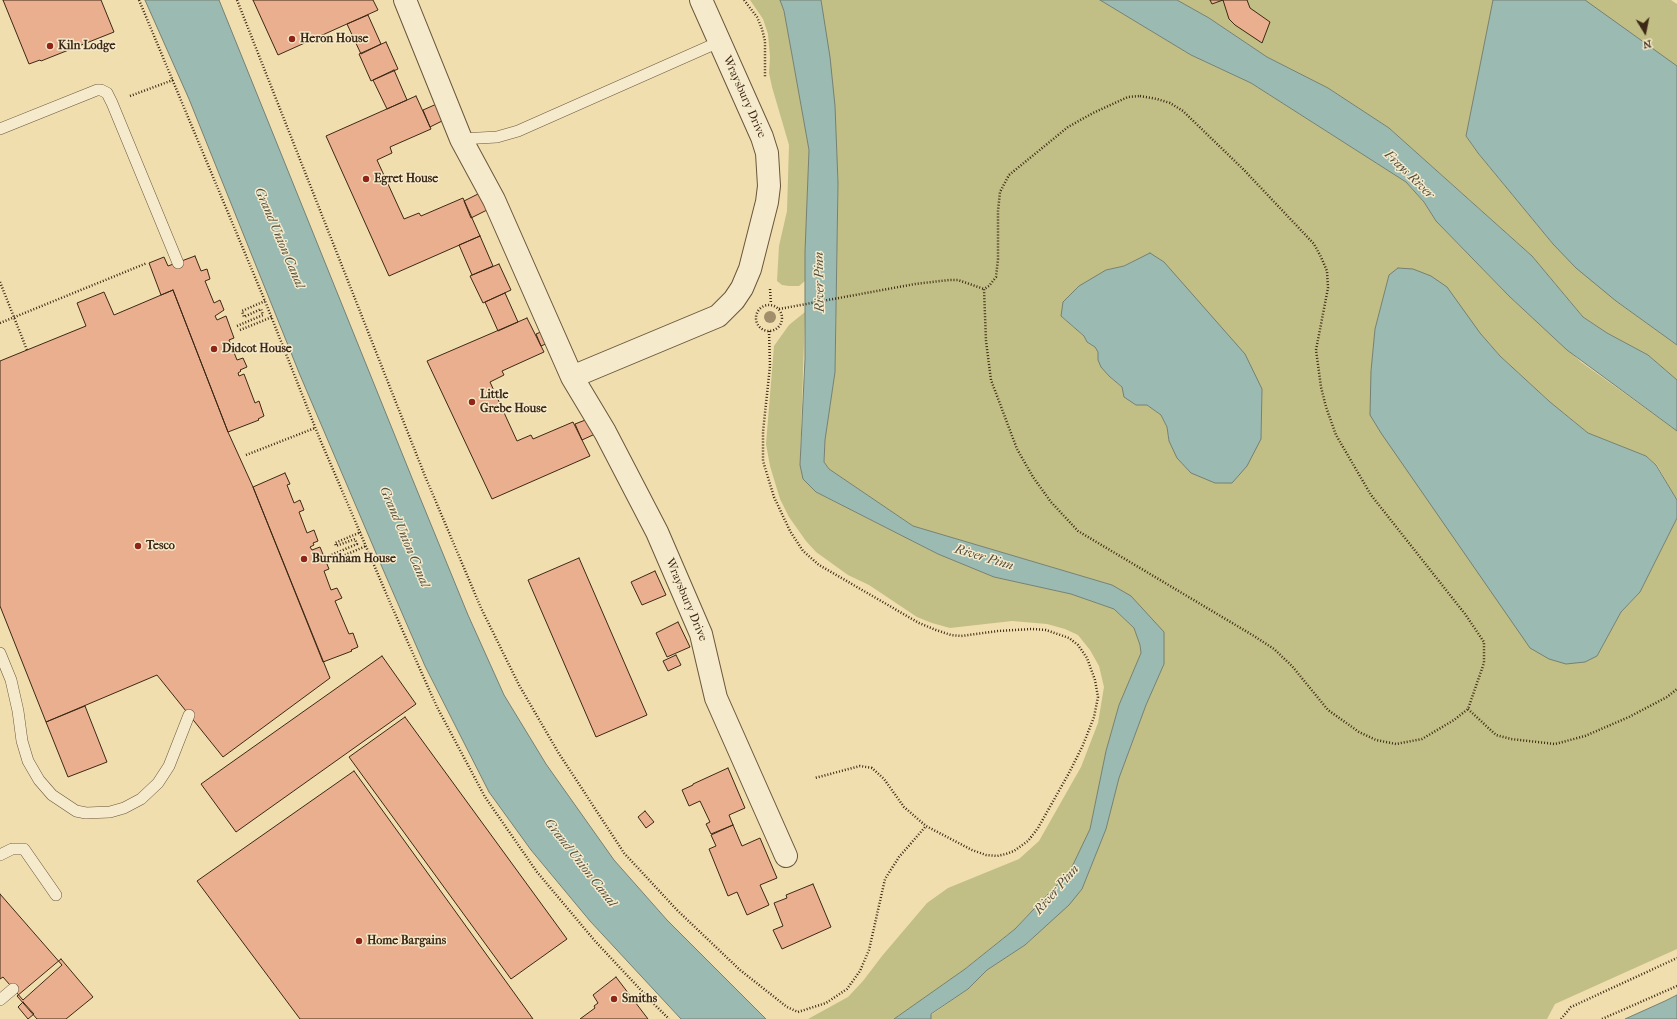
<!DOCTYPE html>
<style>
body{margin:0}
#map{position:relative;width:1677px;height:1019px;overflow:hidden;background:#f0deaf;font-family:"IM FELL French Canon",serif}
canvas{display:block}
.north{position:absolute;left:1625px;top:12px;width:40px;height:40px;-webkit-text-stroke:3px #f5eacb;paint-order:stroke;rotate:170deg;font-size:11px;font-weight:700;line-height:16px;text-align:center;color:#3d2815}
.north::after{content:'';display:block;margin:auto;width:14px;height:18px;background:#3d2815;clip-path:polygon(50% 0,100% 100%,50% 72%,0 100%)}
</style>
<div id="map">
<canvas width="1677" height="1019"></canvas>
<div class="north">N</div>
</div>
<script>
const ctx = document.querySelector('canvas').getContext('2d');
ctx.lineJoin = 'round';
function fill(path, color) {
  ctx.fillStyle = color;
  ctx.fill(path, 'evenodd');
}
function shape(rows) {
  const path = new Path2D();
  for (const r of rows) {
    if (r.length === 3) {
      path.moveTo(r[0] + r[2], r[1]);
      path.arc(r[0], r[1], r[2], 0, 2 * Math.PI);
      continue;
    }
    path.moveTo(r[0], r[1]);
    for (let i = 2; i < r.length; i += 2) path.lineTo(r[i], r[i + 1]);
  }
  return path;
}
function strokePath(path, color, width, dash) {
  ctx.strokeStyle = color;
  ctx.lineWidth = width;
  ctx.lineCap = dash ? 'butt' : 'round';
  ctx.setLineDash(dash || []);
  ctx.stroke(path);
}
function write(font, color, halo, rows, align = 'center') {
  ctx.font = font + ' "IM FELL French Canon",serif';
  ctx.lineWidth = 3;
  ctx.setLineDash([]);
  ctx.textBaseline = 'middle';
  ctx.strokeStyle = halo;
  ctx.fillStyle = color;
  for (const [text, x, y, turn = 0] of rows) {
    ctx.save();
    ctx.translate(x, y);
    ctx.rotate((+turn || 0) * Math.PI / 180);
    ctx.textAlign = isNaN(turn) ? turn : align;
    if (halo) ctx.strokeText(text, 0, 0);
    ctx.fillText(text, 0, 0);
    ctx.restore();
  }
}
fill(shape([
 [750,0,780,0,784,11,792,55,809,150,805,281,799,286,789,286,782,285,777,281,779,246,787,211,789,145,772,87,769,73,770,57,768,34,763,19],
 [821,0,1100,0,1191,55,1251,83,1406,182,1424,202,1436,221,1509,296,1581,362,1677,431,1677,500,1657,465,1646,456,1588,433,1550,402,1500,356,1480,333,1389,275,1375,329,1371,371,1597,656,1621,612,1640,592,1677,518,1677,949,1555,1004,1547,1019,931,1019,931,1015,968,989,987,970,1025,945,1082,889,1106,829,1119,778,1146,705,1164,664,1112,585,913,526,829,469,824,462,825,440,835,372,838,183,833,91],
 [1137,260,1262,389,1261,439,1169,441,1167,427,1161,415,1147,405,1136,405,1122,387,1109,376,1098,360,1099,352,1095,347,1087,342,1084,336,1061,316,1106,270,1124,266],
 [1177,0,1493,0,1466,136,1478,153,1553,244,1616,301,1677,345,1677,380,1648,355,1607,333,1583,317,1532,256,1389,128,1328,88,1267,57,1209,18],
 [1584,0,1671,0,1677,4,1677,68],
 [805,312,800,465,816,492,938,554,994,577,1071,594,1114,609,1134,628,1140,645,1141,653,1119,705,1106,751,1090,829,1070,871,1015,929,965,969,894,1019,808,1019,848,997,863,981,882,956,927,903,948,888,1019,859,1039,841,1081,767,1098,723,1104,687,1099,666,1090,650,1078,635,1065,629,1047,624,1012,621,950,628,932,623,917,617,869,585,848,575,816,552,806,541,789,517,780,499,770,466,766,444,774,346,789,325]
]), '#c1bf85');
const water = shape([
 [145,0,219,0,414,483,468,615,504,695,546,764,614,860,667,920,766,1019,681,1019,590,921,531,850,489,792,425,666,382,567,300,375,189,99,145,0],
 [780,0,821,0,830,57,835,106,838,183,835,372,825,440,824,462,829,469,913,526,1112,585,1131,596,1164,632,1164,664,1146,705,1119,778,1106,829,1082,889,1069,905,1025,945,987,970,968,989,931,1014,931,1019,894,1019,965,969,1015,929,1070,871,1090,829,1106,751,1119,705,1141,653,1140,645,1134,628,1114,609,1071,594,994,577,938,554,816,492,803,479,800,465,805,359,805,252,809,150,792,55,784,11,780,0],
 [1100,0,1177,0,1209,18,1267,57,1328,88,1389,128,1532,256,1583,317,1607,333,1648,355,1677,380,1677,431,1567,350,1509,296,1436,221,1424,202,1406,182,1251,83,1191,55,1100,0],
 [1493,0,1585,0,1677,66,1677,345,1616,301,1576,268,1553,244,1478,153,1466,136,1493,0],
 [1150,253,1164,262,1245,354,1262,389,1261,439,1247,466,1232,483,1215,483,1191,473,1177,458,1169,441,1167,427,1161,415,1147,405,1136,405,1124,397,1122,387,1109,376,1101,367,1098,360,1098,352,1095,347,1087,342,1084,336,1061,316,1063,302,1079,286,1106,270,1124,266,1150,253],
 [1398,268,1413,269,1431,276,1447,287,1480,333,1500,356,1550,402,1588,433,1646,456,1656,465,1677,500,1677,518,1640,592,1621,612,1597,656,1585,662,1566,664,1549,659,1530,648,1381,433,1370,415,1371,371,1375,329,1389,275,1398,268],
 [1677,995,1677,1019,1625,1019,1665,1001,1677,995]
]);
fill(water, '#9bbbb2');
strokePath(water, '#758073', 1);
const building = shape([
 [3,0,101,0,114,32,41,61,40,60,29,64,3,0],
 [253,0,373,0,378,10,278,55,253,0],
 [1210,0,1223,0,1212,4,1210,0],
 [1223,0,1247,0,1250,8,1270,22,1262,43,1235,25,1229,19,1223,0],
 [368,15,381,44,361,54,347,24,368,15],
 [386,42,398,69,371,81,359,54,386,42],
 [394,70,407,100,387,109,373,80,394,70],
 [416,96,431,129,390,147,392,153,377,160,404,219,419,213,421,216,463,198,480,236,389,276,326,136,416,96],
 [439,103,446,119,430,127,423,110,439,103],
 [480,193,487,210,471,218,464,201,480,193],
 [480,236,493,266,472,275,459,245,480,236],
 [195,256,201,271,207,269,210,279,205,281,214,303,220,300,224,310,215,316,217,320,226,316,234,338,229,340,237,360,243,358,247,367,240,370,241,371,238,373,239,376,244,374,255,403,259,401,264,416,258,419,259,420,228,432,173,290,161,295,149,263,164,257,168,266,195,256],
 [499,264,511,290,483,303,470,276,499,264],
 [173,290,228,432,253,487,330,678,223,757,157,675,46,722,0,606,0,361,86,326,77,303,104,292,114,315,173,290],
 [505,293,518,322,498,331,485,302,505,293],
 [527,318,544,352,502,371,504,375,490,382,517,441,531,435,533,439,573,422,590,456,492,499,427,361,527,318],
 [543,331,548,343,541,346,536,334,543,331],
 [588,419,595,434,582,440,575,424,588,419],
 [285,473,290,484,287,485,294,503,300,500,304,510,299,512,307,533,314,530,318,541,313,543,314,545,310,547,312,550,320,547,329,569,324,571,331,590,337,588,342,598,335,601,349,634,353,633,358,647,351,650,352,651,323,662,253,487,285,473],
 [579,558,647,715,596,737,528,580,579,558],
 [655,571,666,595,642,605,631,582,655,571],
 [678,622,690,647,667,657,656,633,678,622],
 [676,655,681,665,668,671,663,661,676,655],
 [382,656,416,704,236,832,201,784,382,656],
 [85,706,107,762,68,777,46,722,85,706],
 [405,717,567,939,511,979,349,757,405,717],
 [728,768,745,808,729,815,733,825,711,834,706,824,710,822,700,801,689,806,682,790,693,785,693,784,728,768],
 [354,771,520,1001,533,1019,300,1019,197,881,354,771],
 [645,811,654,822,646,828,638,817,645,811],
 [733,825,742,846,760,838,777,878,760,885,769,905,747,915,737,892,728,896,709,849,716,846,711,835,733,825],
 [813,884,831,927,782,949,773,930,783,926,774,903,787,898,786,895,813,884],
 [0,894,62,965,23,1000,3,977,0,979,0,894],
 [61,959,93,997,66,1019,37,1019,17,996,61,959],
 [616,977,648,1019,580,1019,595,1008,594,1006,598,1003,593,995,616,977],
 [23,1002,34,1014,28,1019,18,1007,23,1002]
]);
fill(building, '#eaaf8f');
strokePath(building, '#3d2815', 1);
const lane = shape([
 [0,129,97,90,101,90,107,93,112,103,178,263],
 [461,139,497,137,518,131,719,42],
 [0,653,11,680,18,711,22,741,28,761,39,780,52,795,76,811,86,813,110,812,124,808,141,799,158,783,169,766,189,715],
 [0,855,12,849,24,849,56,895],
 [0,1000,13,989]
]);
const street = shape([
 [405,0,461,139,494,200,572,377,605,432,657,532,701,634,716,698,786,856],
 [572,377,718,316,734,300,742,288,750,269,767,202,769,186,767,153,762,137,701,0]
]);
strokePath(lane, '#6a563c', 12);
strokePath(street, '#6a563c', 24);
strokePath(shape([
 [139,0,265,301,319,437,392,607,437,707,485,797,537,872,595,941,651,1001,669,1019],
 [237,0,425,476,481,608,519,685,558,752,624,853,677,910,740,970,787,1007,798,1012,826,1003,847,989,860,971,869,950,885,879,899,857,926,826],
 [744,0,757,17,762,29,765,41,765,78],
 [130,96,173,80],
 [1140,96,1157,99,1170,103,1183,111,1244,170,1314,244,1321,257,1327,271,1328,288,1316,350,1321,387,1326,407,1336,435,1371,495,1465,614,1484,642,1484,663,1468,709,1454,720,1422,739,1396,744,1376,740,1359,732,1328,710,1292,666,1274,649,1254,636,1078,531,1051,502,1033,477,1017,449,991,380,986,341,984,289,989,286,996,277,998,259,998,211,1000,192,1009,175,1068,127,1093,113,1128,97,1140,96],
 [0,282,27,350],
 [770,289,771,304],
 [769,318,13],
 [779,309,915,284,949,280,958,280,984,289],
 [0,323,147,263],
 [237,326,263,315,261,309,244,317,242,311,265,301],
 [240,330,272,317],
 [769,331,770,366,763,432,763,461,774,497,790,531,803,551,819,565,919,623,936,630,951,635,961,636,998,631,1032,629,1046,630,1069,638,1078,645,1087,658,1095,680,1098,697,1094,717,1083,745,1069,773,1038,828,1028,841,1014,851,1006,854,997,856,986,855,972,850,926,826,904,807,884,779,872,768,860,766,815,778],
 [246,455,315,428],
 [329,556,357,544,355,539,336,546,335,543,361,532],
 [331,561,366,546],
 [1468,709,1496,735,1511,739,1555,744,1585,736,1629,717,1667,697,1677,689],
 [1561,1019,1571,1007,1677,958],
 [1602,1019,1677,986]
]), '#3d2815', 2.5, [1, 2]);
strokePath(lane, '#f5eacb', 11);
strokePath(street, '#f5eacb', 22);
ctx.fillStyle = '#a08f6a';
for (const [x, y] of [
 [770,317]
]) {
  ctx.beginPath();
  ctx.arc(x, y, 6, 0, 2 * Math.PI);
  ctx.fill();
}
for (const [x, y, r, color] of [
 [292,39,4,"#8f2418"],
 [50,46,4,"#8f2418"],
 [366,179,4,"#8f2418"],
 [214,349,4,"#8f2418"],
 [472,402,4,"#8f2418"],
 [138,546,4,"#8f2418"],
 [304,559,4,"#8f2418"],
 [359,941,4,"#8f2418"],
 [614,999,4,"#8f2418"]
]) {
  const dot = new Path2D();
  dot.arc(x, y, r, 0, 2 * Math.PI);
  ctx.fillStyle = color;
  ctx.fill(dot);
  strokePath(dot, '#f5eacb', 1.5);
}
write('bold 12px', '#3d2815', '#f5eacb', [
 ["Heron House",300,39],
 ["Kiln Lodge",58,46],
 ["Egret House",374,179],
 ["Didcot House",222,349],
 ["Little",480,395],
 ["Grebe House",480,409],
 ["Tesco",146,546],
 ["Burnham House",312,559],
 ["Home Bargains",367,941],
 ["Smiths",622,999]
], 'left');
write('12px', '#3d2815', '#f5eacb', [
 ["Wraysbury Drive",744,97,66],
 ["Wraysbury Drive",686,600,67]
]);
write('italic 13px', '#544d3c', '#f5eacb', [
 ["Frays River",1409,175,44],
 ["Grand Union Canal",279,238,67],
 ["River Pinn",820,282,-91],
 ["Grand Union Canal",404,537,67],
 ["River Pinn",984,558,17],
 ["Grand Union Canal",580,863,52],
 ["River Pinn",1057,890,-49]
]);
</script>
